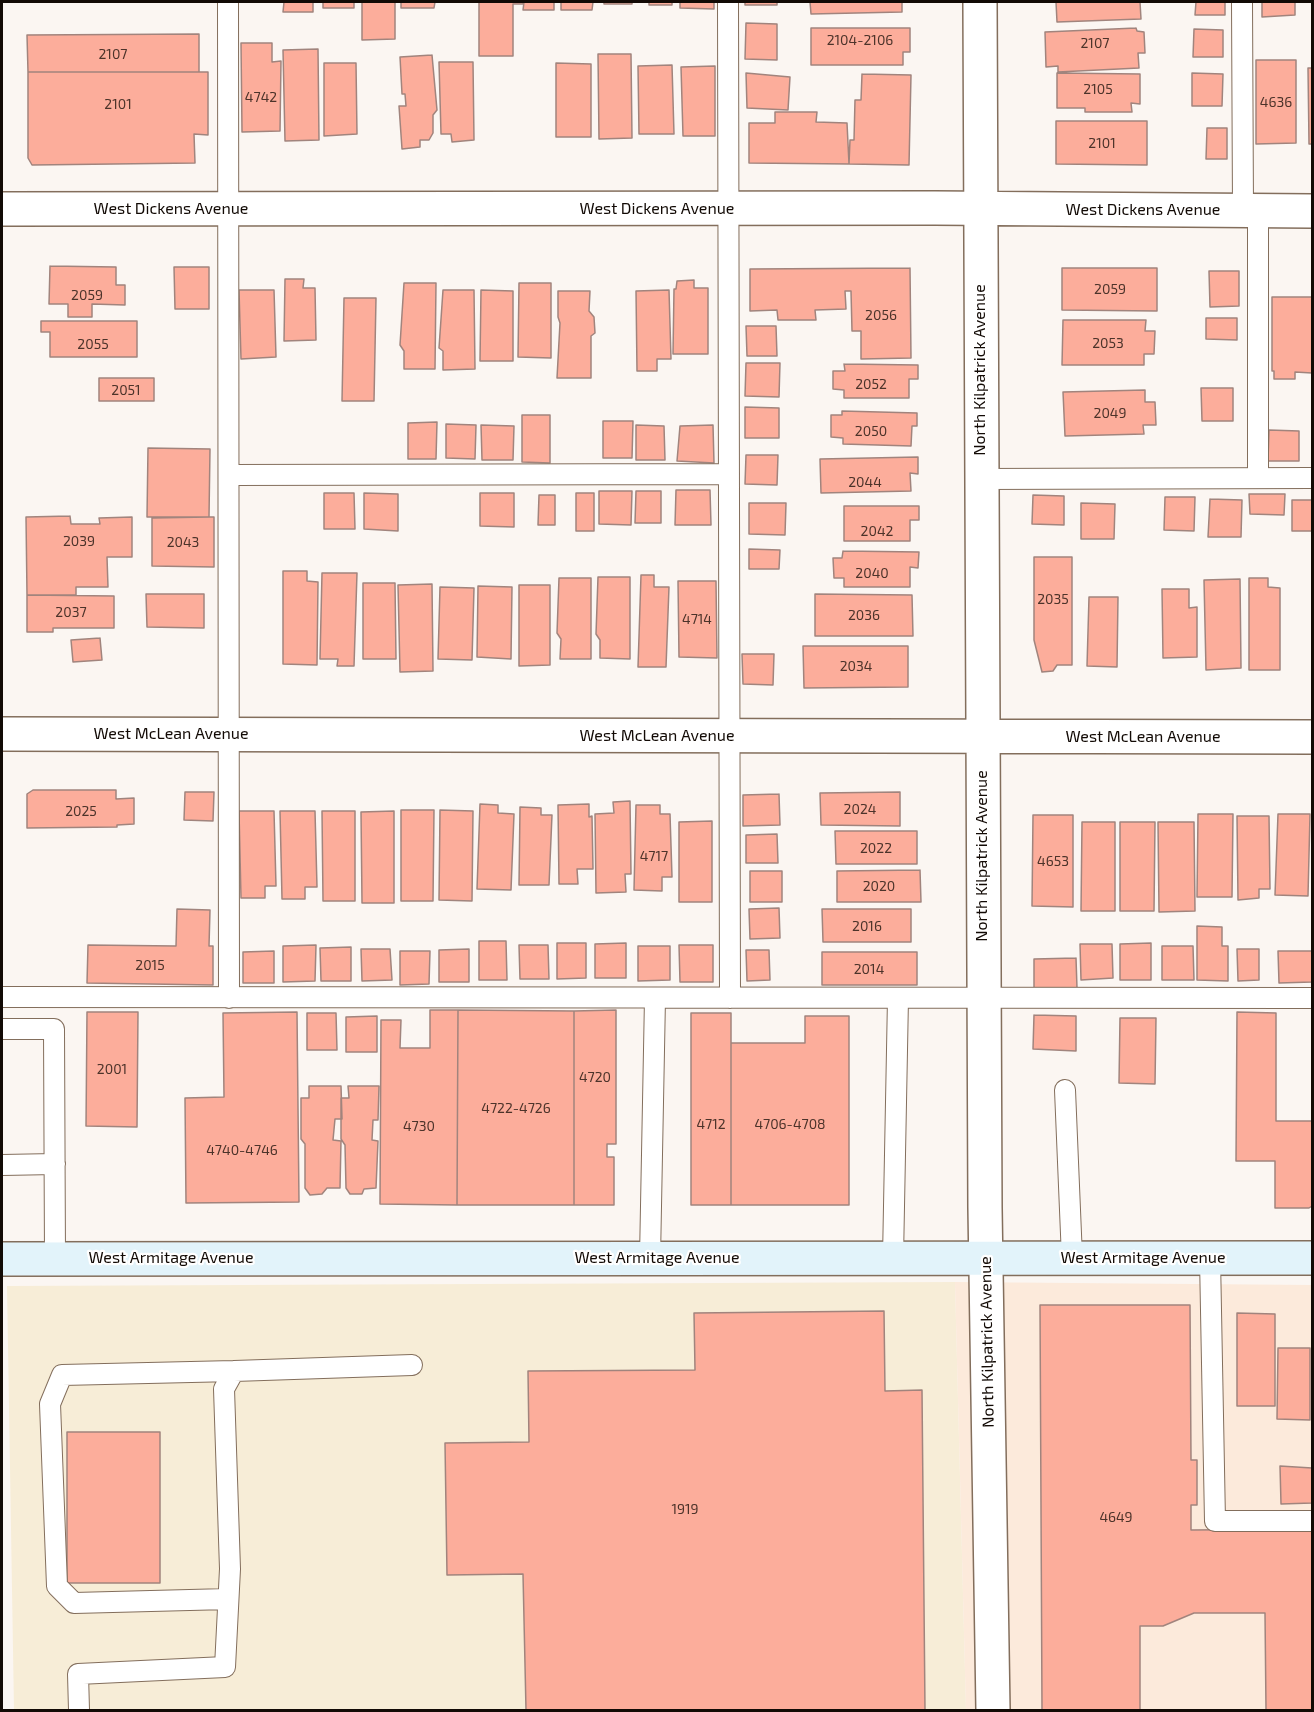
<!DOCTYPE html>
<style>
body{margin:0}
#map{position:relative;width:1314px;height:1712px;overflow:hidden;background:#fbf6f2;font-family:"Exo 2",sans-serif}
canvas{display:block}
.frame{position:absolute;inset:0;border:3px solid #120a05;pointer-events:none}
</style>
<div id="map">
<canvas width="1314" height="1712"></canvas>
<div class="frame"></div>
</div>
<script>
const ctx = document.querySelector('canvas').getContext('2d');
ctx.lineJoin = 'round';
function fill(path, color) {
  ctx.fillStyle = color;
  ctx.fill(path, 'evenodd');
}
function shape(rows) {
  const path = new Path2D();
  for (const r of rows) {
    path.moveTo(r[0], r[1]);
    for (let i = 2; i < r.length; i += 2) path.lineTo(r[i], r[i + 1]);
  }
  return path;
}
function strokePath(path, color, width, dash) {
  ctx.strokeStyle = color;
  ctx.lineWidth = width;
  ctx.lineCap = dash ? 'butt' : 'round';
  ctx.setLineDash(dash || []);
  ctx.stroke(path);
}
function write(font, color, halo, rows, align = 'center') {
  ctx.font = font + ' "Exo 2",sans-serif';
  ctx.lineWidth = 4.5;
  ctx.setLineDash([]);
  ctx.textBaseline = 'middle';
  ctx.strokeStyle = halo;
  ctx.fillStyle = color;
  for (const [text, x, y, turn = 0] of rows) {
    ctx.save();
    ctx.translate(x, y);
    ctx.rotate((+turn || 0) * Math.PI / 180);
    ctx.textAlign = isNaN(turn) ? turn : align;
    if (halo) ctx.strokeText(text, 0, 0);
    ctx.fillText(text, 0, 0);
    ctx.restore();
  }
}
fill(shape([
 [955,1282,966,1710,14,1710,7,1286]
]), '#f7edd7');
fill(shape([
 [955,1282,1312,1285,1312,1710,966,1710]
]), '#fceadb');
const building = shape([
 [284,2,313,2,313,12,283,12,284,2],
 [323,2,354,2,354,8,323,8,323,2],
 [362,2,395,2,395,39,362,40,362,2],
 [401,2,435,2,434,8,401,8,401,2],
 [479,2,523,2,523,4,513,4,513,56,479,56,479,2],
 [524,2,554,2,554,10,523,10,524,2],
 [561,2,593,2,592,10,561,10,561,2],
 [604,2,632,2,632,4,604,4,604,2],
 [649,2,672,2,672,5,649,5,649,2],
 [680,2,714,2,714,9,680,8,680,2],
 [745,2,777,2,777,5,745,5,745,2],
 [810,2,902,2,902,12,811,14,810,2],
 [1056,2,1140,2,1141,19,1057,22,1056,2],
 [1196,2,1225,2,1225,15,1195,15,1196,2],
 [1262,2,1295,2,1295,15,1262,17,1262,2],
 [746,23,777,24,777,60,745,59,746,23],
 [811,28,910,28,910,52,903,52,903,65,811,65,811,28],
 [1136,28,1137,31,1144,32,1145,53,1138,53,1139,68,1058,72,1058,66,1046,67,1045,32,1136,28],
 [1194,29,1223,30,1223,57,1193,57,1194,29],
 [199,34,199,72,28,72,27,35,199,34],
 [241,43,272,43,272,62,281,61,280,131,242,132,241,43],
 [318,49,319,140,285,141,283,50,318,49],
 [598,54,631,54,632,138,599,139,598,54],
 [432,55,437,110,433,115,433,133,429,140,420,140,420,147,402,149,399,106,406,106,405,94,402,94,400,57,432,55],
 [1256,60,1296,60,1296,143,1256,144,1256,60],
 [439,62,473,62,474,140,452,142,451,134,441,134,439,62],
 [324,63,356,63,357,134,324,136,324,63],
 [556,63,591,64,591,137,556,137,556,63],
 [672,65,674,134,639,134,638,66,672,65],
 [715,66,715,136,683,136,681,67,715,66],
 [1308,68,1312,68,1312,144,1309,144,1308,68],
 [28,72,208,72,208,135,194,134,195,163,32,165,28,158,28,72],
 [746,73,790,77,788,110,747,108,746,73],
 [1057,73,1140,74,1140,104,1131,103,1132,112,1085,112,1085,108,1057,108,1057,73],
 [1192,73,1223,74,1222,106,1192,106,1192,73],
 [862,74,911,75,909,165,849,164,850,140,854,140,855,100,861,100,862,74],
 [775,112,817,112,816,122,847,123,849,164,749,163,749,123,775,123,775,112],
 [1056,121,1147,121,1147,165,1056,164,1056,121],
 [1207,128,1227,128,1227,159,1206,159,1207,128],
 [50,266,116,267,116,285,125,285,125,305,92,304,92,317,68,317,68,304,49,304,50,266],
 [174,267,209,267,209,309,175,309,174,267],
 [910,268,911,358,861,359,861,331,852,331,851,291,845,291,846,309,815,310,816,320,778,320,777,310,750,311,750,269,910,268],
 [1062,268,1157,268,1157,311,1062,310,1062,268],
 [1209,271,1239,271,1239,306,1210,307,1209,271],
 [285,279,304,279,303,288,315,288,316,340,284,341,285,279],
 [694,280,694,288,708,288,708,354,673,354,674,289,676,289,677,281,694,280],
 [404,283,436,283,435,369,404,369,404,351,400,345,404,283],
 [519,283,551,283,551,358,518,357,519,283],
 [239,290,274,290,276,357,241,359,239,290],
 [443,290,474,290,475,369,443,370,443,351,439,348,443,290],
 [481,290,513,291,513,361,480,361,481,290],
 [669,290,671,359,657,359,657,371,637,371,636,291,669,290],
 [558,291,590,291,589,311,594,317,595,333,591,336,591,378,557,378,560,323,558,317,558,291],
 [1272,297,1312,297,1312,373,1295,372,1295,379,1274,379,1274,371,1272,371,1272,297],
 [344,298,376,298,374,401,342,401,344,298],
 [1206,318,1237,318,1237,340,1206,339,1206,318],
 [1063,320,1146,320,1145,331,1155,331,1154,354,1144,354,1144,365,1062,365,1063,320],
 [41,321,137,321,137,357,50,357,50,332,41,332,41,321],
 [746,326,776,326,777,356,747,356,746,326],
 [746,363,780,363,779,397,745,396,746,363],
 [844,364,918,365,918,379,909,379,909,398,844,398,844,390,833,389,833,371,845,371,844,364],
 [99,378,154,378,154,401,99,401,99,378],
 [1201,388,1233,388,1233,421,1202,421,1201,388],
 [1145,390,1145,402,1155,402,1156,425,1143,425,1144,434,1065,436,1063,392,1145,390],
 [745,407,779,408,779,438,745,438,745,407],
 [842,411,917,413,917,426,912,426,911,446,843,444,843,438,831,437,831,415,842,415,842,411],
 [522,415,550,415,550,463,522,462,522,415],
 [603,421,633,421,632,458,603,458,603,421],
 [437,422,436,459,408,459,408,423,437,422],
 [446,424,476,425,475,459,446,458,446,424],
 [481,425,514,426,513,460,482,460,481,425],
 [636,425,664,426,665,460,636,460,636,425],
 [713,425,714,463,677,461,680,426,713,425],
 [1269,430,1299,431,1299,461,1268,461,1269,430],
 [148,448,210,449,209,517,147,517,148,448],
 [746,455,778,455,777,485,745,484,746,455],
 [918,457,918,474,910,473,911,491,821,493,820,459,918,457],
 [676,490,710,490,711,525,675,525,676,490],
 [599,491,632,491,631,525,599,524,599,491],
 [636,491,661,491,661,523,635,523,636,491],
 [324,493,354,493,355,529,324,529,324,493],
 [364,493,398,494,398,531,364,529,364,493],
 [480,493,514,493,514,527,480,526,480,493],
 [576,493,594,493,594,531,576,531,576,493],
 [1249,494,1285,494,1284,515,1250,514,1249,494],
 [539,495,555,495,555,525,538,525,539,495],
 [1033,495,1064,496,1064,525,1032,524,1033,495],
 [1165,497,1195,497,1194,531,1164,530,1165,497],
 [1210,499,1242,500,1241,537,1208,537,1210,499],
 [1292,500,1312,500,1312,531,1292,531,1292,500],
 [749,503,786,503,785,535,749,534,749,503],
 [1081,503,1115,504,1114,539,1081,539,1081,503],
 [844,506,919,506,919,520,910,520,910,541,844,541,844,506],
 [70,516,71,524,100,524,99,518,132,517,132,557,107,557,108,587,76,587,76,595,27,595,26,517,70,516],
 [209,517,214,517,214,567,152,566,152,518,209,517],
 [749,549,780,550,779,569,749,569,749,549],
 [843,551,919,552,918,568,910,567,910,587,844,587,844,578,834,578,833,558,842,558,843,551],
 [1034,557,1072,557,1072,665,1057,665,1053,671,1042,672,1034,640,1034,557],
 [283,571,307,571,307,581,318,582,317,665,283,664,283,571],
 [322,573,357,573,354,666,337,666,338,659,320,659,322,573],
 [641,575,654,575,654,587,669,587,666,667,638,667,641,575],
 [598,577,630,577,630,659,600,658,600,640,596,634,598,577],
 [559,578,591,578,591,659,560,659,561,639,557,633,559,578],
 [1249,578,1268,578,1268,587,1280,588,1280,670,1249,670,1249,578],
 [1240,579,1241,668,1206,670,1204,580,1240,579],
 [678,581,716,581,717,658,679,657,678,581],
 [363,583,395,583,396,659,363,659,363,583],
 [432,584,433,671,400,672,398,585,432,584],
 [519,585,550,585,550,665,519,666,519,585],
 [478,586,512,587,511,659,477,657,478,586],
 [440,587,474,588,472,660,438,659,440,587],
 [1162,589,1189,589,1189,608,1197,607,1197,657,1163,658,1162,589],
 [146,594,204,594,204,628,147,627,146,594],
 [815,594,912,595,913,636,815,636,815,594],
 [27,595,114,596,114,628,53,628,53,632,27,632,27,595],
 [1089,597,1118,597,1117,667,1087,666,1089,597],
 [100,638,102,660,73,662,71,640,100,638],
 [803,646,908,646,908,687,804,688,803,646],
 [742,654,774,654,773,685,743,684,742,654],
 [33,790,116,790,116,799,134,798,134,824,117,825,117,827,27,828,27,794,33,790],
 [185,792,214,792,213,821,184,820,185,792],
 [900,792,900,826,821,825,820,793,900,792],
 [779,794,780,825,743,826,743,795,779,794],
 [630,801,631,874,625,874,626,892,596,893,595,814,614,813,613,802,630,801],
 [480,804,498,805,498,813,514,814,511,890,477,889,480,804],
 [589,804,589,817,592,816,593,869,577,869,578,884,559,884,558,805,589,804],
 [636,805,660,805,660,814,670,814,672,877,662,877,662,891,634,890,636,805],
 [520,807,541,808,541,815,552,815,549,885,519,885,520,807],
 [401,810,434,810,433,901,401,901,401,810],
 [440,810,473,811,472,901,439,900,440,810],
 [239,811,274,811,276,886,265,886,265,898,241,898,239,811],
 [280,811,315,811,317,887,305,887,305,899,282,899,280,811],
 [322,811,355,811,355,901,323,901,322,811],
 [394,811,394,903,362,903,361,812,394,811],
 [1198,814,1233,814,1232,897,1197,897,1198,814],
 [1278,814,1310,814,1308,896,1275,895,1278,814],
 [1033,815,1073,815,1073,907,1032,906,1033,815],
 [1237,816,1269,816,1270,889,1259,889,1259,898,1238,900,1237,816],
 [712,821,712,902,679,902,679,822,712,821],
 [1082,822,1115,822,1115,911,1081,911,1082,822],
 [1120,822,1155,822,1154,911,1120,911,1120,822],
 [1158,822,1194,822,1195,911,1159,912,1158,822],
 [835,831,917,831,917,864,836,864,835,831],
 [777,834,778,863,746,863,746,835,777,834],
 [920,870,921,902,837,902,837,871,920,870],
 [750,871,782,871,782,902,750,902,750,871],
 [779,908,780,938,750,939,749,909,779,908],
 [177,909,210,910,209,946,213,946,213,985,87,983,88,945,176,946,177,909],
 [822,909,911,909,911,942,823,942,822,909],
 [1197,926,1222,927,1222,946,1228,946,1228,981,1197,980,1197,926],
 [479,941,506,941,507,980,479,980,479,941],
 [557,943,586,943,586,978,557,979,557,943],
 [626,943,626,978,595,978,595,944,626,943],
 [1151,943,1151,980,1120,980,1120,944,1151,943],
 [1080,944,1112,944,1113,978,1081,980,1080,944],
 [316,945,315,981,283,982,283,946,316,945],
 [519,945,548,945,549,979,520,979,519,945],
 [679,945,713,945,713,982,680,982,679,945],
 [638,946,670,946,670,980,638,981,638,946],
 [1162,946,1193,946,1194,980,1162,980,1162,946],
 [351,947,351,981,321,981,320,948,351,947],
 [361,949,390,949,392,980,362,981,361,949],
 [469,949,469,982,439,982,439,950,469,949],
 [1237,949,1259,949,1259,980,1238,981,1237,949],
 [746,950,769,950,770,980,747,981,746,950],
 [274,951,274,983,243,983,243,952,274,951],
 [400,951,430,951,429,984,400,985,400,951],
 [1278,951,1312,951,1312,982,1279,983,1278,951],
 [822,952,917,952,917,985,822,985,822,952],
 [1076,958,1077,988,1034,988,1034,959,1076,958],
 [430,1010,458,1010,457,1205,380,1204,381,1020,401,1020,400,1048,430,1048,430,1010],
 [458,1010,574,1011,574,1205,457,1205,458,1010],
 [616,1010,616,1144,607,1144,607,1157,614,1157,614,1205,574,1205,574,1011,616,1010],
 [87,1012,138,1012,137,1127,86,1126,87,1012],
 [297,1012,299,1202,186,1203,185,1098,224,1097,223,1013,297,1012],
 [1237,1012,1276,1013,1276,1121,1312,1121,1312,1206,1309,1208,1275,1208,1275,1161,1236,1161,1237,1012],
 [307,1013,336,1013,337,1050,307,1050,307,1013],
 [691,1013,731,1013,731,1205,691,1205,691,1013],
 [1034,1015,1076,1016,1076,1051,1033,1049,1034,1015],
 [377,1016,377,1052,346,1052,346,1017,377,1016],
 [805,1016,849,1016,849,1205,731,1205,731,1043,805,1043,805,1016],
 [1120,1018,1156,1018,1155,1084,1119,1083,1120,1018],
 [309,1086,341,1086,342,1119,335,1119,333,1140,341,1141,340,1188,327,1188,322,1194,310,1195,305,1188,305,1144,301,1139,301,1098,309,1098,309,1086],
 [348,1086,379,1086,378,1120,373,1120,372,1140,378,1141,376,1188,364,1189,362,1194,350,1194,346,1188,345,1145,341,1139,341,1098,349,1098,348,1086],
 [1040,1305,1190,1305,1191,1460,1197,1460,1197,1505,1191,1505,1191,1530,1312,1529,1312,1710,1266,1710,1265,1613,1194,1613,1163,1626,1140,1626,1140,1710,1042,1710,1040,1305],
 [884,1311,885,1391,922,1390,925,1710,526,1710,523,1574,447,1575,445,1443,529,1442,528,1371,695,1370,694,1313,884,1311],
 [1237,1313,1275,1314,1275,1406,1237,1406,1237,1313],
 [1278,1348,1310,1348,1310,1420,1277,1419,1278,1348],
 [67,1432,160,1432,160,1583,67,1583,67,1432],
 [1280,1466,1312,1468,1312,1503,1281,1504,1280,1466]
]);
fill(building, '#fcad9b');
strokePath(building, '#a1847d', 1.5);
const service = shape([
 [228,2,229,998],
 [728,2,730,998],
 [1242,2,1243,210],
 [229,475,729,474],
 [1258,478,1258,211],
 [980,479,1312,478],
 [2,997,1312,998],
 [2,1029,54,1029,55,1258],
 [1065,1090,1072,1258],
 [2,1165,55,1164],
 [650,1258,655,998],
 [893,1258,898,998],
 [1210,1258,1215,1521,1312,1521],
 [228,1599,74,1603,57,1586,50,1404,62,1375,234,1371],
 [79,1710,78,1674,225,1667,230,1569,224,1389,234,1371,412,1365]
]);
const minor = shape([
 [980,2,985,1208,993,1710],
 [2,209,935,208,1312,211],
 [2,734,1312,737]
]);
const secondary = shape([
 [2,1259,1312,1258]
]);
strokePath(service, '#836e5c', 22);
strokePath(minor, '#836e5c', 36);
strokePath(secondary, '#836e5c', 36);
strokePath(service, '#fff', 20);
strokePath(minor, '#fff', 33);
strokePath(secondary, '#e2f3fa', 33);
write('14px', '#4c332a', null, [
 ["2104-2106",860,40],
 ["2107",1095,43],
 ["2107",113,54],
 ["2105",1098,89],
 ["4742",261,97],
 ["4636",1276,102],
 ["2101",118,104],
 ["2101",1102,143],
 ["2059",1110,289],
 ["2059",87,295],
 ["2056",881,315],
 ["2053",1108,343],
 ["2055",93,344],
 ["2052",871,384],
 ["2051",126,390],
 ["2049",1110,413],
 ["2050",871,431],
 ["2044",865,482],
 ["2042",877,531],
 ["2039",79,541],
 ["2043",183,542],
 ["2040",872,573],
 ["2035",1053,599],
 ["2037",71,612],
 ["2036",864,615],
 ["4714",697,619],
 ["2034",856,666],
 ["2024",860,809],
 ["2025",81,811],
 ["2022",876,848],
 ["4717",654,856],
 ["4653",1053,861],
 ["2020",879,886],
 ["2016",867,926],
 ["2015",150,965],
 ["2014",869,969],
 ["2001",112,1069],
 ["4720",595,1077],
 ["4722-4726",516,1108],
 ["4712",711,1124],
 ["4706-4708",790,1124],
 ["4730",419,1126],
 ["4740-4746",242,1150],
 ["1919",685,1509],
 ["4649",1116,1517]
]);
write('16px', '#120a05', '#fff', [
 ["West Dickens Avenue",171,209],
 ["West Dickens Avenue",657,209],
 ["West Dickens Avenue",1143,210],
 ["North Kilpatrick Avenue",980,370,-90],
 ["West McLean Avenue",171,734],
 ["West McLean Avenue",657,736],
 ["West McLean Avenue",1143,737],
 ["North Kilpatrick Avenue",982,856,-90],
 ["West Armitage Avenue",171,1258],
 ["West Armitage Avenue",657,1258],
 ["West Armitage Avenue",1143,1258],
 ["North Kilpatrick Avenue",987,1342,-91]
]);
</script>
